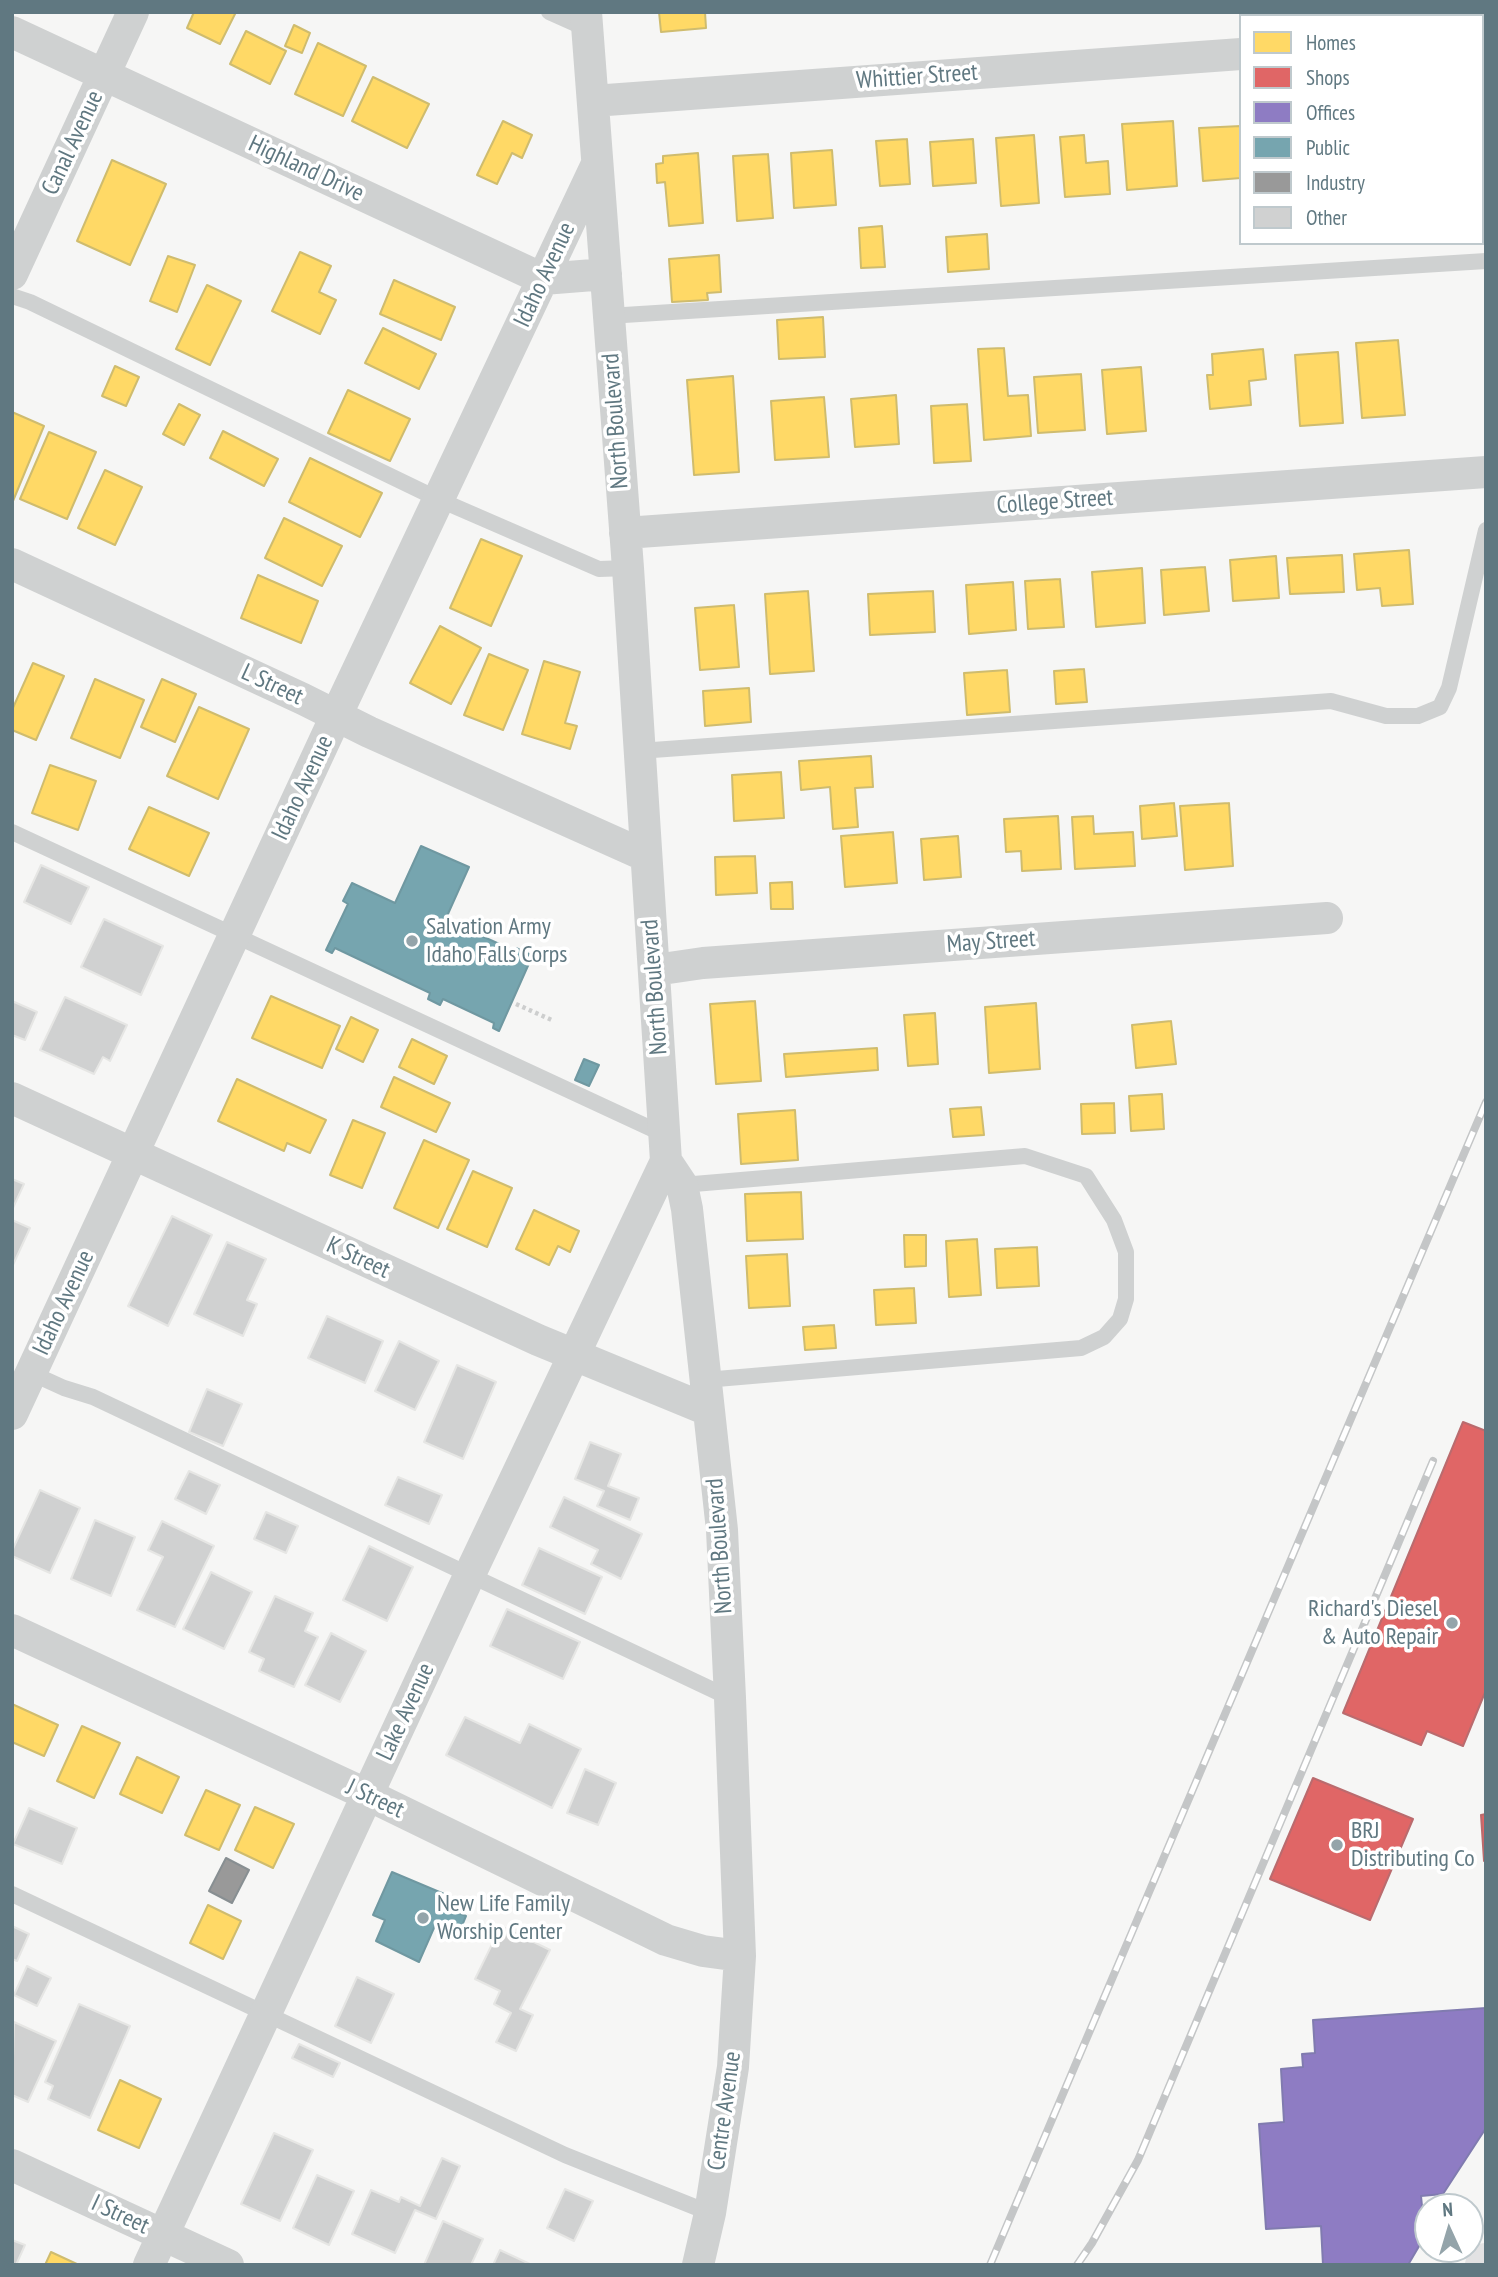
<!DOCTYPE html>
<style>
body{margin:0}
#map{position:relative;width:1498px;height:2277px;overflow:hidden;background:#f6f6f5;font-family:"PT Sans Narrow",sans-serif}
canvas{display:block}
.frame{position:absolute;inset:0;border:14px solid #607881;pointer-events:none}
.legend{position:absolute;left:1239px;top:14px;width:245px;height:231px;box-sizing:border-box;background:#fff;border:2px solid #bfc9cd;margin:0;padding:9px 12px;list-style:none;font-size:21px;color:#607881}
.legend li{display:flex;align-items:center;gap:14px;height:35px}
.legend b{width:35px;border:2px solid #bfc9cd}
.north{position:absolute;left:1414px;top:2193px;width:70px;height:70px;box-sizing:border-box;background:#fff;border:2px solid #bfc9cd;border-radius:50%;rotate:356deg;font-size:19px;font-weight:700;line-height:28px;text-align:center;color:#607881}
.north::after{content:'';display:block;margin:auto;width:24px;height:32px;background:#94a4aa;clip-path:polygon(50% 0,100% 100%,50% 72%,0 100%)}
</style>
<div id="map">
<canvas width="1498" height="2277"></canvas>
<div class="frame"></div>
<ul class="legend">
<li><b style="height:19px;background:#ffd966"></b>Homes</li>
<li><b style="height:19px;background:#e06666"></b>Shops</li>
<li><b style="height:19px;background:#8e7cc3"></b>Offices</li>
<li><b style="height:19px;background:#76a5af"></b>Public</li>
<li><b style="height:19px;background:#999"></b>Industry</li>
<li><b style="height:19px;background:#d0d1d1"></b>Other</li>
</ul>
<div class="north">N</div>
</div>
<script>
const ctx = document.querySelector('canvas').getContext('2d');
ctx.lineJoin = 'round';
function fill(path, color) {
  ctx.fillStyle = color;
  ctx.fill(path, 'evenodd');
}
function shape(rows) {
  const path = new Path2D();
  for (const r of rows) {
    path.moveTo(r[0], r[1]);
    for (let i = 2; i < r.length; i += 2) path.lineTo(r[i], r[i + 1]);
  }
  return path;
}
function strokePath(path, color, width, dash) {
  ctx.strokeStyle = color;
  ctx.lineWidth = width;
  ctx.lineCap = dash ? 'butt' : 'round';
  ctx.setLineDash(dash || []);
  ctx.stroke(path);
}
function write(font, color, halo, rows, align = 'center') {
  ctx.font = font + ' "PT Sans Narrow",sans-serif';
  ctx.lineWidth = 7;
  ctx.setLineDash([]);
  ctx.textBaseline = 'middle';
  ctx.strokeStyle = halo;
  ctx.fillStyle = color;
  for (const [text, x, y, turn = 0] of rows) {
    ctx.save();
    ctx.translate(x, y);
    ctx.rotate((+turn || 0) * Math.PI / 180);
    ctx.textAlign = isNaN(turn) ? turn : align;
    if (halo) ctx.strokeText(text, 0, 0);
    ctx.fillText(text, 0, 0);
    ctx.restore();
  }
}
const homes = shape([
 [194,12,236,12,220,44,187,28,194,12],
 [659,12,705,12,706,28,661,32,659,12],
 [294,25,310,33,302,53,285,46,294,25],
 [246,31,286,51,270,84,230,64,246,31],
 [318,43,366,66,343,116,295,94,318,43],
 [373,77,429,104,407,148,352,121,373,77],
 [503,121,532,135,522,158,512,153,497,184,477,175,503,121],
 [1173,121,1177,186,1127,190,1122,124,1173,121],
 [1241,126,1241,178,1203,181,1199,128,1241,126],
 [1034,135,1039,203,1001,206,996,138,1034,135],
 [1084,135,1086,163,1108,161,1110,194,1065,197,1060,137,1084,135],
 [907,139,910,184,880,186,876,141,907,139],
 [973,139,976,183,933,186,930,142,973,139],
 [832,150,836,205,794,208,791,153,832,150],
 [698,153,703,223,669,226,665,182,657,183,656,164,663,163,663,156,698,153],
 [768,154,773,218,737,221,733,156,768,154],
 [112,160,166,184,130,265,77,241,112,160],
 [882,226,885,267,861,268,859,228,882,226],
 [987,234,989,269,948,272,946,237,987,234],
 [300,252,331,266,319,292,336,300,320,334,272,311,300,252],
 [719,255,721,292,707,293,708,300,672,302,669,259,719,255],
 [168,256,195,265,177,312,150,301,168,256],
 [394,280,455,307,441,340,380,314,394,280],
 [207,285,241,301,210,365,176,349,207,285],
 [823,317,825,357,779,359,777,320,823,317],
 [383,328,436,354,419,389,365,363,383,328],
 [1398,340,1405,415,1362,418,1356,343,1398,340],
 [1004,348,1008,396,1028,395,1031,436,984,440,978,349,1004,348],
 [1263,349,1266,379,1249,381,1251,405,1210,409,1207,375,1213,375,1212,354,1263,349],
 [1338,352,1343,423,1300,426,1295,355,1338,352],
 [115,366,139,377,126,406,102,396,115,366],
 [1141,367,1146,431,1107,434,1102,370,1141,367],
 [1081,374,1085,430,1038,433,1034,377,1081,374],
 [733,376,739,472,694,475,687,380,733,376],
 [348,390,410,419,390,461,328,433,348,390],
 [896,395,899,444,855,447,851,399,896,395],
 [824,397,829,457,775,460,771,401,824,397],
 [179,404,200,415,184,445,163,434,179,404],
 [967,404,971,461,934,463,931,406,967,404],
 [12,412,44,426,13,501,12,501,12,412],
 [223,431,278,459,264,486,210,458,223,431],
 [49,432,96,452,67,519,20,499,49,432],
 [310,458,382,493,360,537,289,502,310,458],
 [105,470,142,487,115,545,78,528,105,470],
 [284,518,342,546,322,586,265,558,284,518],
 [481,539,522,556,491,626,450,608,481,539],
 [1409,550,1413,604,1382,606,1380,588,1357,590,1354,554,1409,550],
 [1342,555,1344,592,1290,594,1287,558,1342,555],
 [1276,556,1279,598,1233,601,1230,560,1276,556],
 [1205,567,1209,611,1164,615,1161,570,1205,567],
 [1142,568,1145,623,1096,627,1092,572,1142,568],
 [258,575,318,601,301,643,241,618,258,575],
 [1060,579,1064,627,1028,629,1025,581,1060,579],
 [1013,582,1016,630,969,634,966,585,1013,582],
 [808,591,814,671,770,674,765,594,808,591],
 [933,591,935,632,870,635,868,594,933,591],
 [734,605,739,667,700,670,695,608,734,605],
 [440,626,481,648,451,704,410,683,440,626],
 [489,654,528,670,503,730,464,715,489,654],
 [544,661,580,672,565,723,577,726,570,749,522,734,544,661],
 [33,663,64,676,36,740,12,730,12,710,33,663],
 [1084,669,1087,702,1056,704,1054,671,1084,669],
 [1007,670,1010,712,967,715,964,673,1007,670],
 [95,679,144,700,120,758,71,738,95,679],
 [162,679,196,694,175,742,141,727,162,679],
 [749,688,751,722,705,726,703,691,749,688],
 [199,707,249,729,218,799,167,776,199,707],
 [871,756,873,787,855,788,858,827,833,829,830,787,801,790,799,761,871,756],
 [50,765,96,781,78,830,32,813,50,765],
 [781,772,784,818,734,821,732,775,781,772],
 [1174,803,1177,836,1142,839,1140,806,1174,803],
 [1229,803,1233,866,1185,870,1180,806,1229,803],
 [149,807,209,833,189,876,129,849,149,807],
 [1058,816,1061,869,1022,871,1021,851,1006,852,1004,819,1058,816],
 [1093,816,1094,834,1133,832,1135,866,1075,869,1072,817,1093,816],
 [893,832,897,883,845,887,841,836,893,832],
 [958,836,961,877,924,880,921,839,958,836],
 [755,856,757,893,716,895,715,857,755,856],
 [792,882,793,909,771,909,770,883,792,882],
 [271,996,340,1026,322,1068,252,1038,271,996],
 [755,1001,761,1081,716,1084,710,1004,755,1001],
 [1036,1003,1040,1069,989,1073,985,1007,1036,1003],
 [935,1013,938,1064,908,1066,904,1015,935,1013],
 [351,1017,378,1030,363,1062,336,1049,351,1017],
 [1171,1021,1176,1064,1136,1068,1132,1025,1171,1021],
 [412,1039,447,1056,434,1084,399,1067,412,1039],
 [877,1048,878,1070,786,1077,784,1054,877,1048],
 [394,1077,450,1103,436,1132,381,1107,394,1077],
 [237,1079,326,1120,310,1153,287,1143,284,1151,218,1121,237,1079],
 [1162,1094,1164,1129,1131,1131,1129,1096,1162,1094],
 [1114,1103,1115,1133,1082,1134,1081,1104,1114,1103],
 [981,1107,984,1135,953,1137,950,1109,981,1107],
 [795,1110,798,1160,741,1164,738,1114,795,1110],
 [353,1120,385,1133,362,1188,330,1175,353,1120],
 [424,1140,469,1160,438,1228,394,1208,424,1140],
 [473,1171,512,1188,487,1247,447,1229,473,1171],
 [801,1192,803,1239,747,1241,745,1194,801,1192],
 [534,1210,579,1231,570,1252,558,1246,549,1265,516,1249,534,1210],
 [904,1235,926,1235,926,1266,905,1267,904,1235],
 [977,1239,981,1295,949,1297,946,1241,977,1239],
 [1037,1247,1039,1286,997,1288,995,1249,1037,1247],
 [787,1254,790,1306,749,1308,746,1256,787,1254],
 [914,1288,916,1323,876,1325,874,1290,914,1288],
 [834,1325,836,1348,805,1350,803,1327,834,1325],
 [12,1704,58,1725,44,1756,12,1742,12,1704],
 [82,1726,120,1743,94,1798,57,1781,82,1726],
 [137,1757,179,1777,162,1813,120,1794,137,1757],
 [206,1790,240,1805,219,1850,185,1835,206,1790],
 [255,1807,294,1824,273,1868,235,1850,255,1807],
 [208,1905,241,1921,223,1959,190,1943,208,1905],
 [120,2080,161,2099,139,2148,98,2130,120,2080],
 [51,2252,79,2265,45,2265,51,2252]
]);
fill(homes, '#ffd966');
strokePath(homes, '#cfbc6e', 2);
const shops = shape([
 [1463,1422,1486,1431,1486,1690,1463,1746,1427,1731,1421,1745,1343,1713,1463,1422],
 [1313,1778,1413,1819,1370,1920,1270,1879,1313,1778],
 [1486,1814,1486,1861,1484,1861,1481,1815,1486,1814]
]);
fill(shops, '#e06666');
strokePath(shops, '#ba6b6e', 2);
const offices = shape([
 [1486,2008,1486,2128,1443,2194,1421,2196,1425,2236,1408,2265,1323,2265,1321,2226,1266,2229,1259,2124,1284,2122,1281,2069,1303,2067,1302,2054,1315,2053,1313,2020,1486,2008]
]);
fill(offices, '#8e7cc3');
strokePath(offices, '#807baf', 2);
const public = shape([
 [421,846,469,867,443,925,462,935,466,929,515,951,516,948,529,954,527,957,531,959,499,1031,493,1028,494,1023,443,999,440,1005,428,999,430,993,335,948,332,953,326,950,348,904,343,901,352,883,395,903,421,846],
 [584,1059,599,1065,589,1086,575,1080,584,1059],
 [392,1872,449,1896,452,1900,463,1906,459,1913,466,1916,461,1928,448,1922,447,1924,437,1921,419,1962,376,1941,385,1920,373,1915,392,1872]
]);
fill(public, '#76a5af');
strokePath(public, '#6f98a1', 2);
const industry = shape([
 [226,1858,249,1870,232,1903,209,1891,226,1858]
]);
fill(industry, '#999');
strokePath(industry, '#888f92', 2);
const building = shape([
 [41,865,89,887,71,924,24,902,41,865],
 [104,919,163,946,141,995,81,967,104,919],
 [65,997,127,1025,110,1061,103,1057,94,1074,40,1050,65,997],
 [12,1001,37,1012,25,1040,12,1035,12,1001],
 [12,1179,24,1184,12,1210,12,1179],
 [172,1216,212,1235,168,1326,128,1306,172,1216],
 [12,1220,30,1228,12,1267,12,1220],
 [227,1242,266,1259,247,1300,257,1304,243,1336,194,1314,227,1242],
 [327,1316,383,1341,365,1383,308,1358,327,1316],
 [399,1341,439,1361,415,1410,375,1391,399,1341],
 [457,1365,496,1382,463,1459,424,1442,457,1365],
 [207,1389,242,1404,223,1446,189,1432,207,1389],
 [590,1442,621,1454,608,1486,639,1498,630,1520,597,1506,604,1491,575,1479,590,1442],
 [189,1471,220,1485,206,1514,175,1499,189,1471],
 [398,1477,442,1495,429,1524,385,1505,398,1477],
 [40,1490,80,1508,50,1573,12,1556,12,1551,40,1490],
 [564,1497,642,1534,621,1579,591,1564,598,1550,550,1527,564,1497],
 [266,1512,298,1526,286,1553,254,1539,266,1512],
 [95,1520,135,1537,111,1596,71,1579,95,1520],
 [162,1521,214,1546,175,1627,137,1610,163,1557,148,1550,162,1521],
 [369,1546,413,1567,387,1621,343,1600,369,1546],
 [539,1548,602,1577,585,1614,522,1585,539,1548],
 [211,1572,252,1592,224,1649,183,1629,211,1572],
 [275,1596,313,1613,305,1631,318,1637,294,1687,259,1671,264,1659,249,1652,275,1596],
 [507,1609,580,1642,563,1679,490,1646,507,1609],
 [331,1633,366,1651,340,1702,305,1685,331,1633],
 [465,1717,520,1743,529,1724,581,1749,552,1808,446,1755,465,1717],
 [585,1769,616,1783,598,1825,567,1813,585,1769],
 [29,1808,77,1828,62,1864,13,1844,29,1808],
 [12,1926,29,1934,17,1961,12,1959,12,1926],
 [501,1926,550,1950,520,2009,533,2015,516,2051,496,2042,511,2013,494,2004,500,1991,475,1979,501,1926],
 [27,1966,51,1978,37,2006,14,1995,27,1966],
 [357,1977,394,1994,371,2043,335,2026,357,1977],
 [79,2004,130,2026,90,2118,48,2099,53,2086,45,2082,79,2004],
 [14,2022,56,2041,28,2102,12,2095,14,2022],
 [299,2044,340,2063,333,2077,292,2058,299,2044],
 [274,2133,313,2150,280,2221,241,2204,274,2133],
 [442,2158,460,2166,436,2219,415,2210,395,2253,352,2234,371,2190,399,2202,401,2197,420,2206,442,2158],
 [317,2175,354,2191,329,2245,293,2228,317,2175],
 [565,2189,593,2201,574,2241,547,2228,565,2189],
 [443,2221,483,2239,471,2265,424,2265,443,2221],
 [12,2240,25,2245,16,2265,12,2265,12,2240],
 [500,2250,532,2265,493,2265,500,2250]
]);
fill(building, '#d0d1d1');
strokePath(building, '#e6e6e4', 2);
strokePath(shape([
 [516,1004,554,1021]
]), '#cdcece', 4.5, [3.5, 3.5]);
strokePath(shape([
 [549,12,587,29],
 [12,296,30,302,440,500,599,569,628,568],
 [608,316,1486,261],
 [639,751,1331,701,1386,716,1418,716,1440,707,1449,688,1486,530],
 [12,832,665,1135],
 [682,1185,1025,1156,1086,1176,1114,1220,1126,1252,1126,1299,1120,1319,1104,1337,1081,1348,705,1380],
 [31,1373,64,1388,93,1397,730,1698],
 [12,1894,565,2155,710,2213]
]), '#cfd1d1', 16);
strokePath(shape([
 [586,12,628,568,666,1161,682,1185,687,1209,722,1530,730,1698,740,1956,733,2067,710,2213,698,2265],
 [12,32,543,279,606,274],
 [1482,36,1486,36],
 [593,101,1241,54],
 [12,274,133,12],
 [625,533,1486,472],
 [12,564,303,699,369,732,646,856],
 [655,970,703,963,1327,918],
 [12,1098,538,1340,708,1410],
 [12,1414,336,716,596,166],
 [12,1630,368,1795,666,1940,703,1951,740,1956],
 [12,2165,228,2265],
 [149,2265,470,1574,666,1161]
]), '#cfd1d1', 32);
strokePath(shape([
 [1484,2265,1486,2262]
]), '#e2e2e3', 38);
const rail = shape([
 [990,2265,1486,1102],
 [1077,2265,1092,2243,1138,2160,1433,1461]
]);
strokePath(rail, '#c4c6c7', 8);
strokePath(rail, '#fff', 5, [16]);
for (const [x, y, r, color] of [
 [412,941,7,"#94a4aa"],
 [1452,1623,7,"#94a4aa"],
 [1337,1845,7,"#94a4aa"],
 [423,1918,7,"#94a4aa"]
]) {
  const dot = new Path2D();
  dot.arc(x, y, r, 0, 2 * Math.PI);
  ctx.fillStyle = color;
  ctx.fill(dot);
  strokePath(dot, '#fff', 2.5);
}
write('24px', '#607881', '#fff', [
 ["Whittier Street",917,77,-4],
 ["Canal Avenue",73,143,-65],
 ["Highland Drive",306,169,25],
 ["Idaho Avenue",545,275,-65],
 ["North Boulevard",616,421,-94],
 ["College Street",1055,502,-4],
 ["L Street",272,685,25],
 ["Idaho Avenue",303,788,-65],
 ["May Street",991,942,-4],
 ["North Boulevard",655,987,-94],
 ["K Street",358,1258,25],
 ["Idaho Avenue",64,1303,-65],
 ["North Boulevard",720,1546,-94],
 ["Lake Avenue",406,1712,-65],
 ["J Street",375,1799,25],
 ["Centre Avenue",725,2111,-82],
 ["I Street",120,2215,25]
]);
write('24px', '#607881', '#fff', [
 ["Salvation Army",426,927],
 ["Idaho Falls Corps",426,955],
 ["Richard's Diesel",1438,1609,"right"],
 ["& Auto Repair",1438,1637,"right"],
 ["BRJ",1351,1831],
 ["Distributing Co",1351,1859],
 ["New Life Family",437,1904],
 ["Worship Center",437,1932]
], 'left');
</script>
